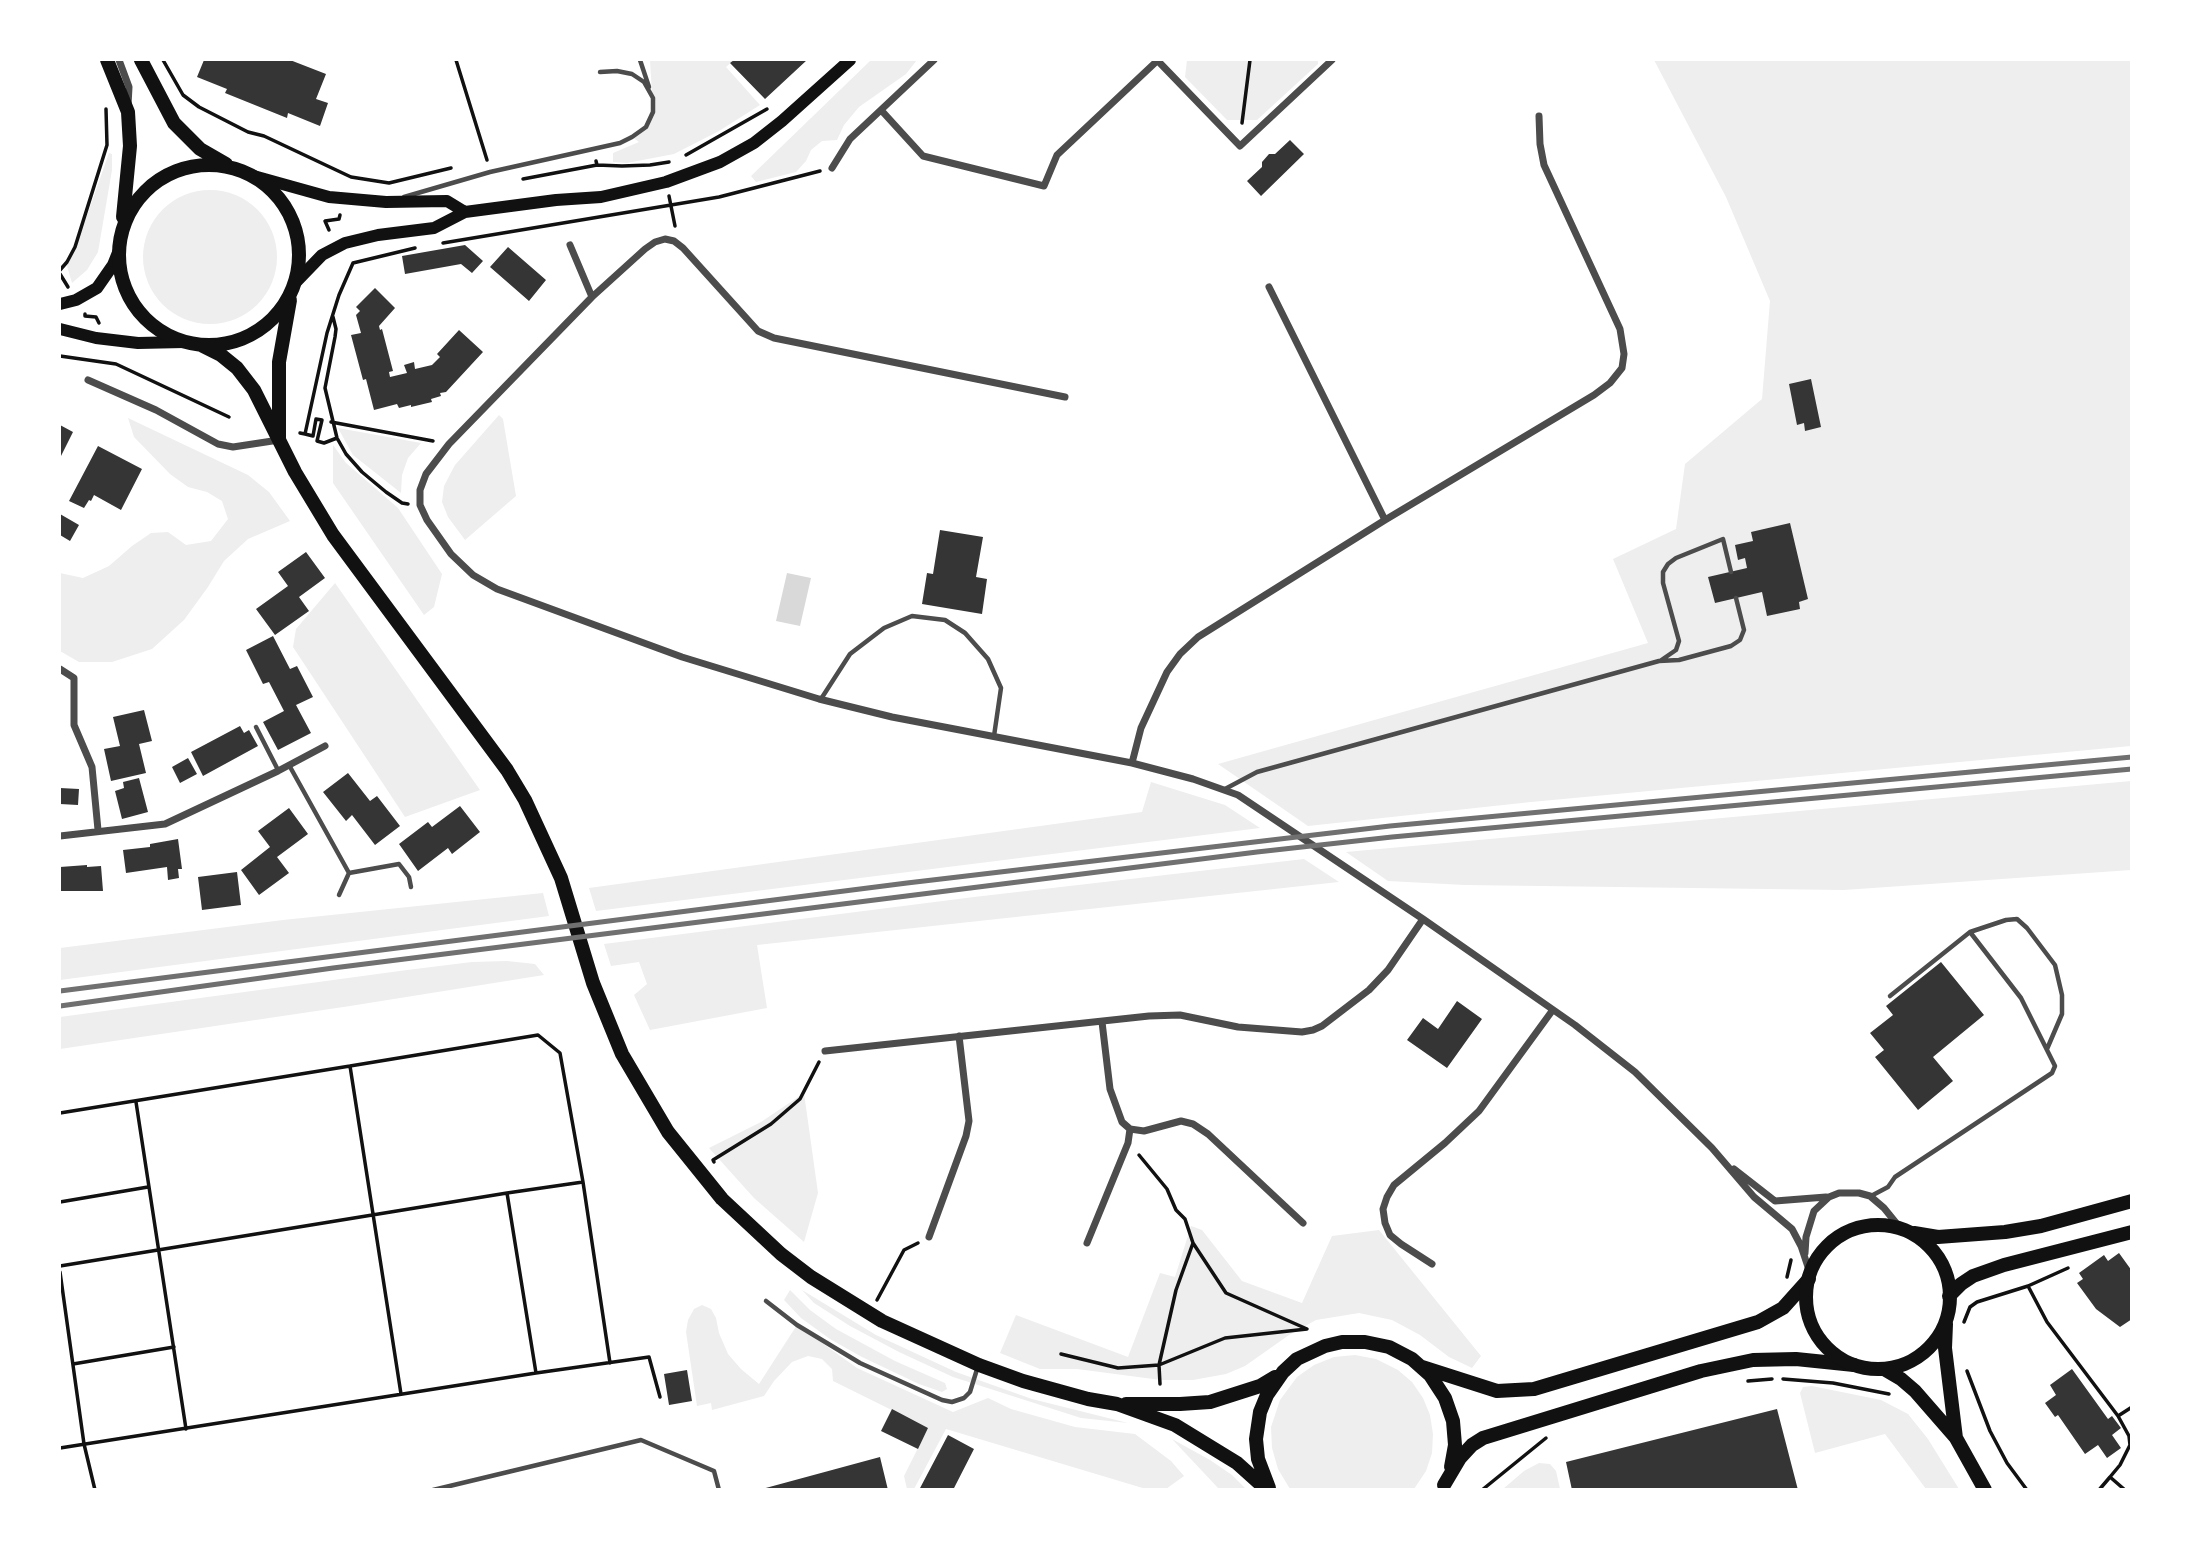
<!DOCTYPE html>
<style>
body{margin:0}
#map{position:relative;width:2191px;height:1549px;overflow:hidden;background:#fff;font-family:"Asap Condensed",sans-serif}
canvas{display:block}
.frame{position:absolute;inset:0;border:61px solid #fff;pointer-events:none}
</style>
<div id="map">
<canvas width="2191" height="1549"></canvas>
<div class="frame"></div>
</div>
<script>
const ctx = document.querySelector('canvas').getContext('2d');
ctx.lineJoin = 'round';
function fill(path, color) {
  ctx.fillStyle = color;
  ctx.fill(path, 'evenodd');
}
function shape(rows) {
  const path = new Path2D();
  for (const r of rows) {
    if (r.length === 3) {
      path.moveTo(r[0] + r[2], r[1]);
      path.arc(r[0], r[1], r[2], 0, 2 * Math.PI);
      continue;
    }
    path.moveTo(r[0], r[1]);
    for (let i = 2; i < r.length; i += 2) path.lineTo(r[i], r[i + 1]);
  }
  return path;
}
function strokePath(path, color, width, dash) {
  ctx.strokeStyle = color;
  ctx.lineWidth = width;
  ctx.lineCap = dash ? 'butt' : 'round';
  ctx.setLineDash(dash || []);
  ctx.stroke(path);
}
fill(shape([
 [650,60,734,60,726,67,760,105,719,131,674,154,627,163,613,162,613,153,639,142,632,137,646,127,653,112],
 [871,60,917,60,906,74,859,107,844,125,837,140,822,141,811,150,806,161,796,172,756,182,751,176],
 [1187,60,1318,60,1318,64,1257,120,1227,120,1185,77],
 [1654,60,2131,60,2131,746,1531,802,1308,826,1218,764,1648,643,1613,559,1676,529,1685,464,1762,399,1770,301,1726,197],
 [109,153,112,154,112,170,98,252,87,270,72,283,67,266,78,241],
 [210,257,67],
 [499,415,503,419,516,496,465,540,448,517,442,502,444,486,455,465],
 [128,418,248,475,269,492,290,521,248,539,224,561,208,587,184,620,152,649,112,662,79,662,60,651,60,573,83,578,109,566,132,546,151,533,168,532,186,545,211,541,228,519,222,501,207,492,188,487,170,474,134,437],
 [338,428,421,443,408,458,402,475,401,493,353,455],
 [333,445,346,463,398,508,442,574,434,607,424,615,333,483],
 [335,583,480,790,405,817,293,647,296,629],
 [2131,781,2131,870,1844,890,1465,885,1388,881,1346,852],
 [1151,782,1225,805,1260,828,596,911,589,888,1142,812],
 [1304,859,1339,882,757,945,767,1008,650,1030,634,995,647,984,639,962,611,966,604,944,974,897],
 [543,893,549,916,60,980,60,948,283,920],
 [507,961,535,964,544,975,350,1006,60,1049,60,1017,407,970,472,962],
 [804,1093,818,1193,804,1242,754,1198,709,1148,761,1122],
 [1191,1226,1202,1230,1242,1281,1302,1303,1332,1236,1379,1230,1481,1356,1472,1368,1449,1357,1420,1335,1392,1320,1359,1313,1316,1320,1289,1335,1245,1366,1226,1374,1193,1380,1161,1380,1077,1369,1040,1369,1000,1353,1016,1315,1128,1357,1160,1273,1175,1277],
 [790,1290,810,1310,836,1329,895,1361,945,1383,947,1389,942,1392,919,1384,862,1357,830,1339,801,1318,784,1300],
 [802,1290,876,1335,956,1372,1032,1399,1128,1423,1081,1418,953,1377,899,1352,850,1326,814,1303],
 [702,1305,711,1309,716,1318,719,1333,728,1354,741,1369,759,1384,797,1325,857,1368,953,1412,988,1398,1011,1409,1075,1427,1135,1434,1171,1461,1184,1476,1166,1489,1146,1489,946,1429,914,1489,907,1489,904,1476,928,1428,833,1381,832,1369,822,1359,808,1356,792,1362,774,1381,764,1396,712,1410,711,1403,697,1406,686,1332,688,1320,694,1309],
 [1355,1355,1376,1359,1398,1370,1412,1382,1423,1398,1430,1415,1433,1434,1432,1453,1426,1471,1414,1489,1290,1489,1278,1469,1272,1448,1271,1427,1280,1400,1297,1377,1314,1365,1334,1357],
 [1812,1386,1881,1400,1908,1414,1928,1439,1959,1489,1926,1489,1885,1434,1815,1453,1800,1393,1803,1387],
 [1172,1439,1210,1460,1232,1475,1246,1489,1219,1489],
 [1539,1463,1550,1464,1556,1471,1560,1489,1503,1489,1524,1471]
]), '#eee');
fill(shape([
 [787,573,811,578,800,626,776,621]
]), '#d9d9d9');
fill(shape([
 [204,60,290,60,326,74,316,99,328,103,320,126,288,113,287,118,225,93,227,89,197,77],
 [734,60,807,60,765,99,730,63],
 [1290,140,1304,154,1261,196,1247,181,1262,167,1262,162,1269,154,1275,154],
 [465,245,483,261,472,273,461,264,405,274,402,256],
 [508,247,546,280,529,301,490,267],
 [375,288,395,308,379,326,380,330,382,329,393,371,389,372,390,377,407,373,404,365,414,362,415,369,432,365,440,357,437,354,459,330,483,352,446,392,440,393,441,396,431,399,432,402,411,407,411,405,399,408,397,404,374,410,366,379,363,380,351,335,361,333,356,315,360,311,356,307],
 [1811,379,1821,427,1805,431,1804,423,1797,425,1789,384],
 [60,425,73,432,60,458],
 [98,446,142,469,121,510,94,495,91,501,89,500,84,508,69,501],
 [60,514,79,525,70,541,60,535],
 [1790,523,1808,599,1799,602,1800,609,1767,616,1762,592,1715,603,1708,577,1747,568,1745,558,1738,560,1735,545,1753,541,1751,532],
 [940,530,983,537,976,577,987,579,982,614,922,604,927,573,933,574],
 [306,552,325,578,299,597,309,611,275,635,256,609,288,586,278,572],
 [273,636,290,669,297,666,313,697,296,705,311,733,278,750,263,722,284,711,269,682,263,684,246,650],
 [144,710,152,741,139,744,146,773,111,781,104,749,120,746,113,717],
 [240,726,244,733,249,730,258,746,203,776,191,752],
 [188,758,197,774,180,783,172,767],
 [348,773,370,801,377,796,400,826,375,845,352,815,346,821,323,792],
 [139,778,148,812,122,819,115,791,124,788,123,782],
 [60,788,79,789,78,805,60,804],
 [460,806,480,832,452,854,448,848,418,871,399,844,428,822,432,827],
 [289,808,308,834,277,857,289,873,259,895,241,870,270,847,258,831],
 [178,839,182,869,178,869,179,878,168,880,167,867,126,873,123,850,150,847,150,844],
 [87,865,87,867,101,866,103,891,60,891,60,867],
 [237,872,241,905,202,910,198,877],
 [1941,962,1984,1015,1933,1057,1953,1081,1918,1110,1875,1057,1884,1050,1870,1033,1893,1015,1886,1006],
 [1457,1001,1482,1019,1447,1068,1407,1040,1423,1018,1438,1029],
 [2119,1253,2132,1271,2132,1319,2120,1327,2096,1309,2077,1283,2083,1279,2079,1273,2104,1255,2108,1261],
 [2072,1369,2108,1419,2112,1416,2121,1428,2112,1435,2121,1448,2107,1458,2098,1445,2085,1454,2058,1415,2055,1417,2045,1403,2056,1395,2050,1385],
 [687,1370,692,1401,669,1405,664,1374],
 [892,1409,928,1428,918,1449,881,1431],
 [1777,1409,1798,1490,1572,1490,1566,1462],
 [948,1435,974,1449,953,1490,919,1490],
 [880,1457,888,1490,762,1490,762,1489]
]), '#353535');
strokePath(shape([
 [163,60,183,95,199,107,248,132,264,136,351,177,389,183,451,168],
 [456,60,487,160],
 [1242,123,1250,60],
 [686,155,767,109],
 [596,161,597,165,622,166,650,165,669,162],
 [523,179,597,165],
 [669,196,675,226],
 [329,230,325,221,339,219,340,215],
 [443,243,719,197,820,171],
 [60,270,67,262,75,247,107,145,106,109],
 [60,274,68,287],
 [85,314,85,316,96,317,99,323],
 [333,317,336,329,335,337,325,388,337,438,346,454,362,472,386,492,402,503,408,504],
 [60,356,116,364,229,417],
 [331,422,433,441],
 [300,433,305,434,327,333,339,295,353,263,415,248],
 [305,434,313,436,316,419,322,420,317,441,324,443,337,438],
 [350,1066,538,1035,560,1053,583,1182,610,1363],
 [136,1102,186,1429],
 [60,1113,350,1066,401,1394],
 [1139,1155,1167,1189,1176,1210,1185,1219,1193,1243,1176,1290,1159,1365,1160,1384],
 [714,1162,713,1160,771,1124,800,1099,819,1062],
 [507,1193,583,1182],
 [60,1202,148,1187],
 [60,1266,507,1193,536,1373,60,1448],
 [60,1272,84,1444,95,1490],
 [1787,1277,1791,1260],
 [2028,1286,2047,1322,2118,1416],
 [877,1300,904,1250,918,1243],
 [1964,1322,1970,1307,1977,1302,2028,1286,2068,1268],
 [1061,1354,1118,1368,1159,1365,1225,1338,1307,1329,1226,1293,1193,1243],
 [73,1364,174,1347],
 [1967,1371,1990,1431,2007,1463,2027,1490],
 [536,1373,649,1357,660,1397],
 [1783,1379,1833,1383,1889,1394],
 [1748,1381,1772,1379],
 [2110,1477,2120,1465,2130,1445,2129,1436,2118,1416,2132,1407],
 [1482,1490,1546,1438],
 [2099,1490,2110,1477,2125,1490]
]), '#111', 3.5);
strokePath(shape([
 [640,60,649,87],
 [404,197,490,172,620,143,632,137,646,127,653,112,653,98,644,82,632,74,617,71,600,72],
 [1660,661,1676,650,1679,641,1663,583,1663,572,1668,564,1676,558,1723,539,1731,572],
 [821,699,850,654,884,628,912,616,945,620,965,633,988,659,1001,688,994,736],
 [256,727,278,770],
 [289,765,349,873,339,895],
 [1225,789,1257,772,1659,661,1679,660,1731,646,1740,640,1744,630,1736,598],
 [349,873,399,864,409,877,411,887],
 [1970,932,2006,920,2017,919,2027,928,2055,965,2062,995,2062,1014,2047,1049],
 [1871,1196,1888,1187,1895,1177,2052,1073,2055,1066,2021,998,1970,932,1890,996],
 [766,1301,797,1325,860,1363,942,1400,952,1402,964,1398,970,1392,978,1366],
 [433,1490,641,1440,714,1471,719,1490]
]), '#4c4c4c', 4.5);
strokePath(shape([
 [119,60,129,87,128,105],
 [1157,60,1240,146,1332,60],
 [881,110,923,156,1044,186,1057,155,1158,60],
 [832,168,850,139,934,60],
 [570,245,592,297,449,444,426,474,420,490,420,505,427,520,451,554,473,575,497,589,682,657,819,699,892,717,1132,763,1193,779,1238,795,1423,919,1575,1025,1635,1072,1712,1148,1754,1197,1792,1229,1801,1246,1810,1273],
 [1269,287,1385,520],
 [592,297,645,249,655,242,665,239,674,241,683,248,758,331,774,338,1065,397],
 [88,380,156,410,218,444,233,447,279,440],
 [60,669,74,678,74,725,92,767,98,830],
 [1132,763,1141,728,1167,672,1180,654,1198,637,1385,520,1594,395,1610,383,1622,368,1624,354,1620,329,1544,165,1540,144,1539,116],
 [60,836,165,824,278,771,325,746],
 [1102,1022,1110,1089,1122,1122,1130,1129,1144,1131,1181,1121,1193,1124,1208,1134,1303,1223],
 [825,1051,1149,1016,1180,1015,1238,1027,1302,1032,1313,1030,1322,1026,1369,990,1388,970,1423,919],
 [1734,1169,1775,1201,1826,1197],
 [929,1237,966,1136,969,1121,959,1036],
 [1087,1243,1128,1143,1130,1129],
 [1805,1253,1806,1237,1814,1211,1829,1197,1839,1193,1859,1193,1870,1196,1884,1208,1901,1229],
 [1432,1264,1401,1244,1390,1235,1385,1223,1383,1209,1387,1197,1394,1185,1445,1143,1479,1111,1552,1011]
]), '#4c4c4c', 7);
strokePath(shape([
 [250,175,329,197,386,202,447,201,465,212],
 [294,284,322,255,345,243,378,235,434,228,465,212,556,200,601,197,666,182,720,162,754,143,782,121,850,60],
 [60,304,76,300,97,288,113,265,119,250],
 [60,329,96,338,138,343,184,342]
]), '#111', 12);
strokePath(shape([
 [107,60,128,112,130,146,123,217],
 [141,60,174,123,200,149,226,164],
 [209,255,90],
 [201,345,221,355,237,368,254,390,295,472,333,535,507,770,525,800,561,878,593,983,622,1054,668,1132,722,1199,781,1254,811,1277,882,1321,979,1365,1023,1381,1088,1399,1117,1404,1175,1425,1237,1463,1267,1490],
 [279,439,279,362,290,300],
 [1422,1367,1497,1391,1534,1389,1758,1322,1783,1308,1809,1279],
 [1126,1404,1180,1404,1210,1402,1260,1386,1275,1377],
 [1444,1485,1460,1458,1472,1445,1483,1438,1701,1371,1753,1360,1796,1359,1854,1365],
 [1269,1488,1258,1459,1256,1439,1260,1412,1267,1395,1283,1372,1297,1359,1325,1346,1342,1342,1365,1342,1389,1347,1412,1359,1430,1375,1445,1398,1453,1421,1455,1445,1451,1467]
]), '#111', 14);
strokePath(shape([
 [1878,1297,72],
 [1914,1233,1938,1237,2005,1232,2041,1226,2132,1201],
 [1949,1296,1961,1284,1973,1276,2004,1265,2132,1232],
 [1946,1324,1945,1348,1956,1438],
 [1884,1369,1901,1379,1915,1391,1956,1438,1985,1490]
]), '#111', 14);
strokePath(shape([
 [60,991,907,883,1390,826,2132,757],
 [60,1006,333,968,1257,852,1392,837,2132,769]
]), '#707070', 5);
</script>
